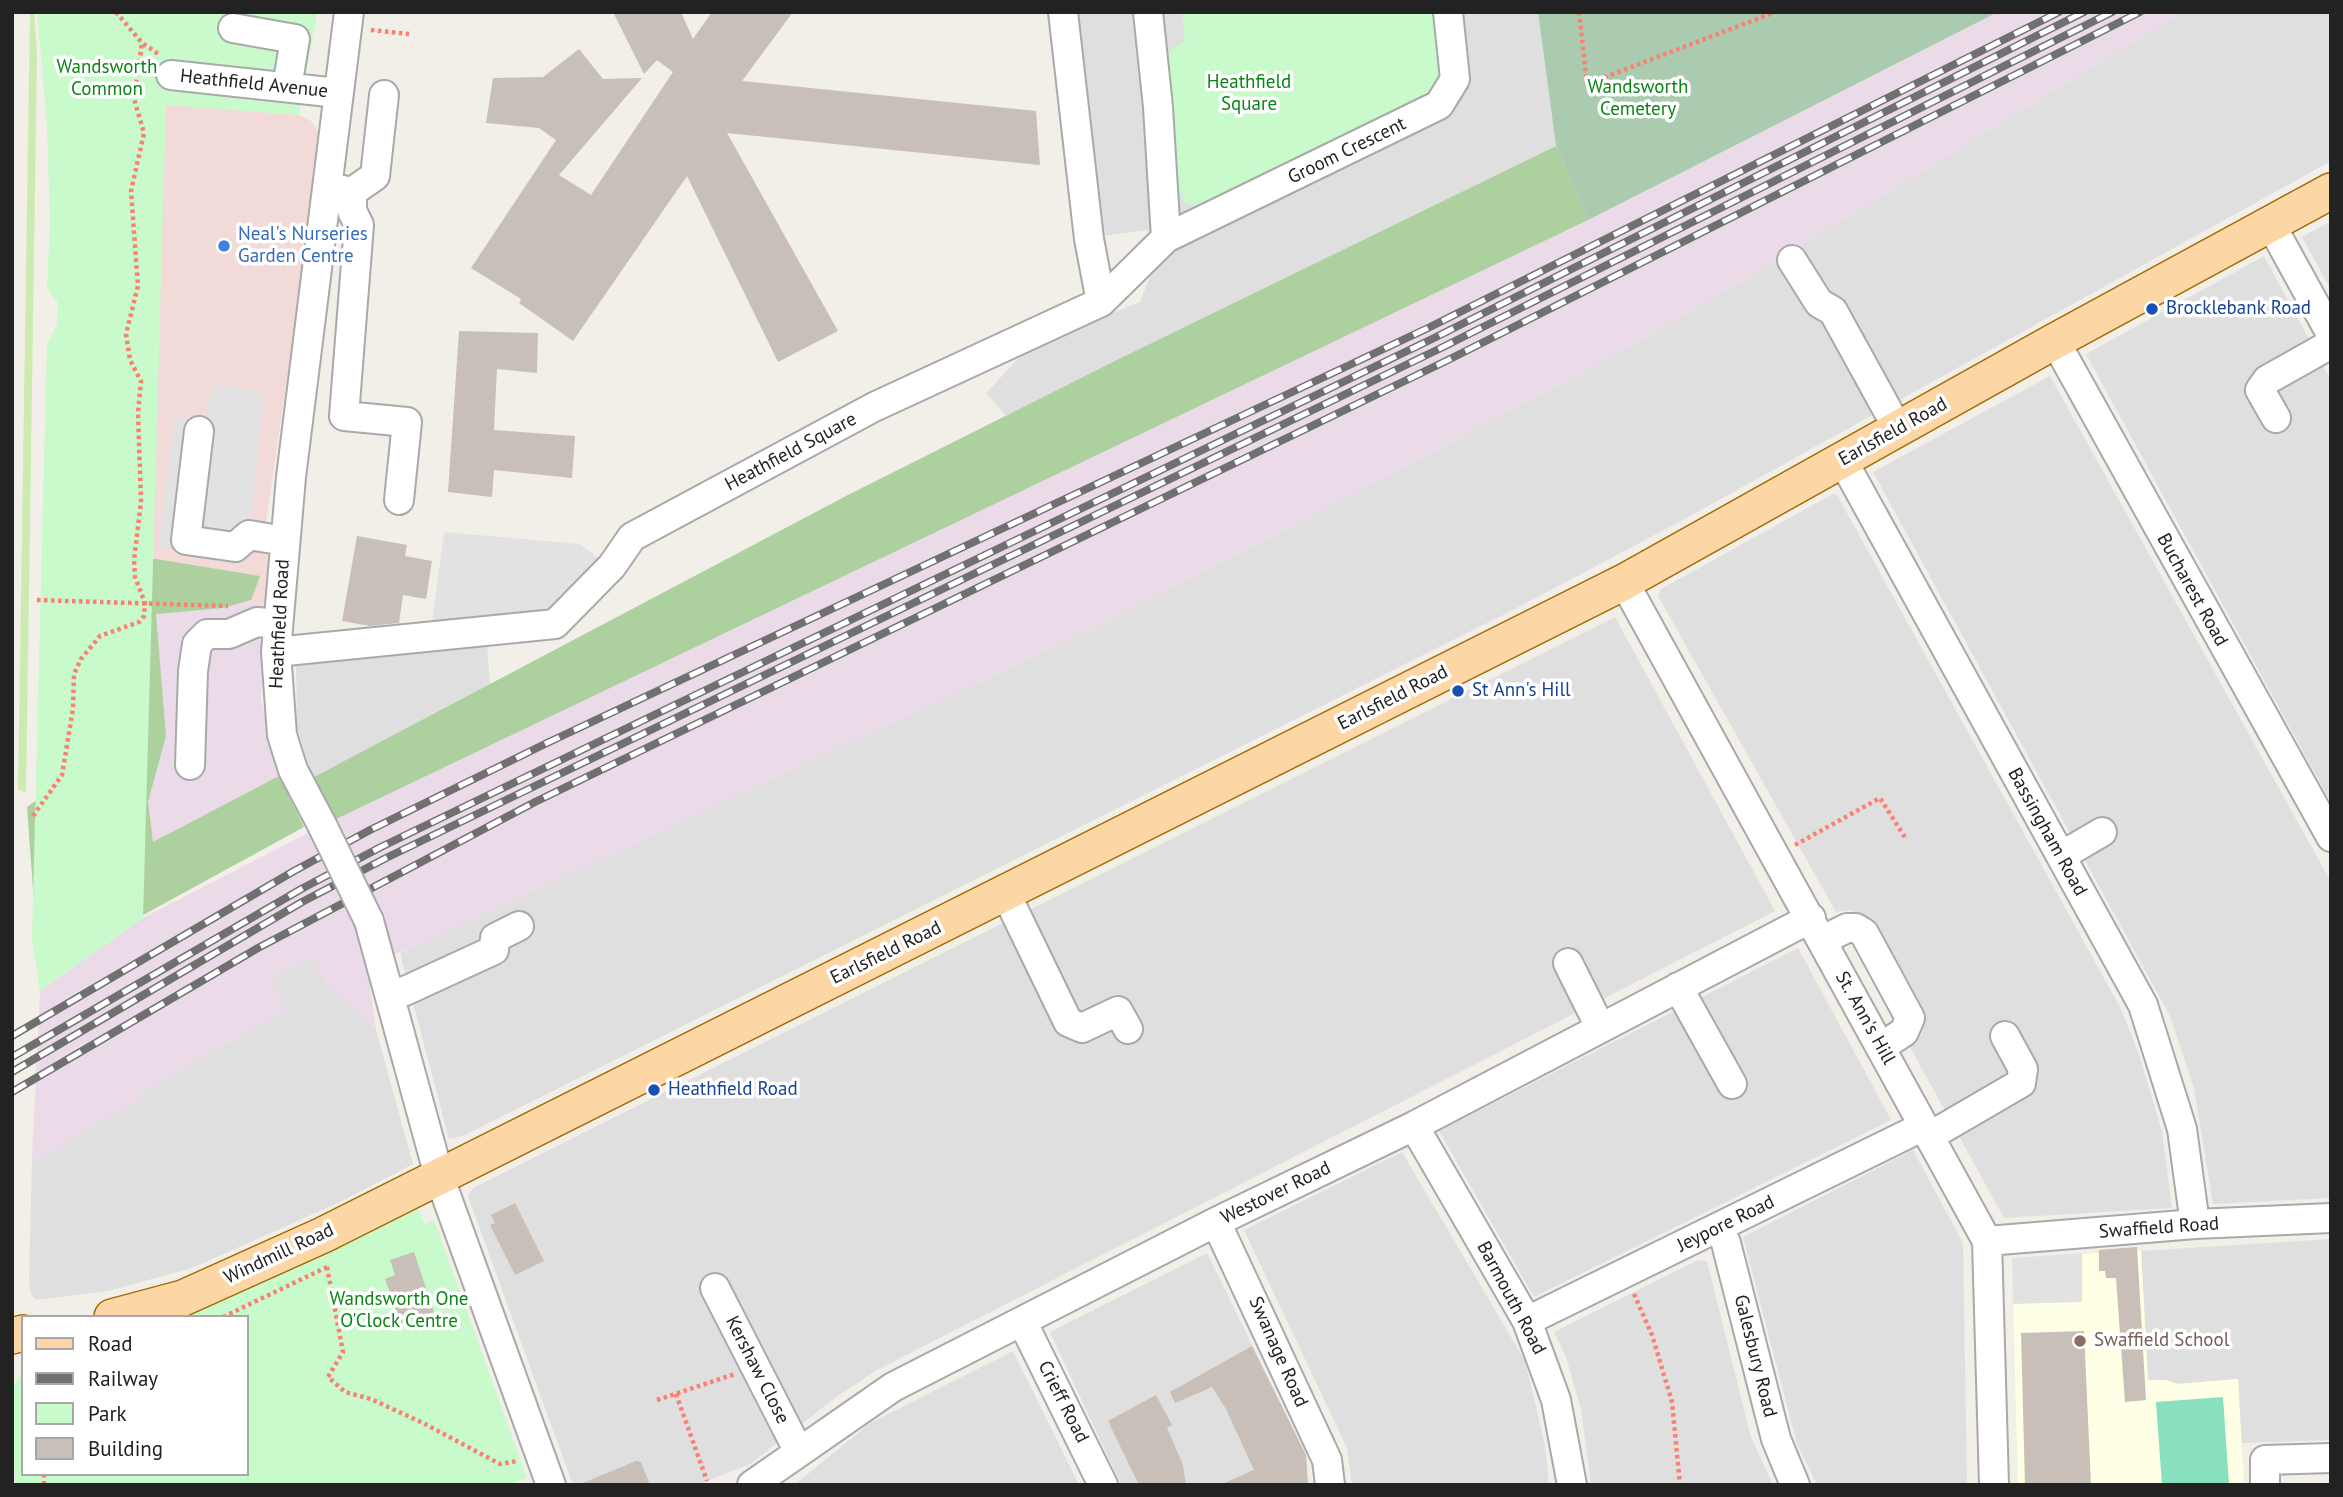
<!DOCTYPE html>
<style>
body{margin:0}
#map{position:relative;width:2343px;height:1497px;overflow:hidden;background:#f2efe9;font-family:"PT Sans",sans-serif}
canvas{display:block}
.frame{position:absolute;inset:0;border:14px solid #222;pointer-events:none}
.legend{position:absolute;left:21px;top:1315px;width:228px;height:161px;box-sizing:border-box;background:#fff;border:2px solid #a7a7a7;margin:0;padding:9px 12px;list-style:none;font-size:21px;color:#222}
.legend li{display:flex;align-items:center;gap:14px;height:35px}
.legend b{width:35px;border:2px solid #a7a7a7}
</style>
<div id="map">
<canvas width="2343" height="1497"></canvas>
<div class="frame"></div>
<ul class="legend">
<li><b style="height:9px;background:#fcd6a4"></b>Road</li>
<li><b style="height:9px;background:#707070"></b>Railway</li>
<li><b style="height:19px;background:#c8facc"></b>Park</li>
<li><b style="height:19px;background:#c7bfb8"></b>Building</li>
</ul>
</div>
<script>
const ctx = document.querySelector('canvas').getContext('2d');
ctx.lineJoin = 'round';
function fill(path, color) {
  ctx.fillStyle = color;
  ctx.fill(path, 'evenodd');
}
function shape(rows) {
  const path = new Path2D();
  for (const r of rows) {
    path.moveTo(r[0], r[1]);
    for (let i = 2; i < r.length; i += 2) path.lineTo(r[i], r[i + 1]);
  }
  return path;
}
function strokePath(path, color, width, dash) {
  ctx.strokeStyle = color;
  ctx.lineWidth = width;
  ctx.lineCap = dash ? 'butt' : 'round';
  ctx.setLineDash(dash || []);
  ctx.stroke(path);
}
function write(font, color, halo, rows, align = 'center') {
  ctx.font = font + ' "PT Sans",sans-serif';
  ctx.lineWidth = 7;
  ctx.setLineDash([]);
  ctx.textBaseline = 'middle';
  ctx.strokeStyle = halo;
  ctx.fillStyle = color;
  for (const [text, x, y, turn = 0] of rows) {
    ctx.save();
    ctx.translate(x, y);
    ctx.rotate((+turn || 0) * Math.PI / 180);
    ctx.textAlign = isNaN(turn) ? turn : align;
    if (halo) ctx.strokeText(text, 0, 0);
    ctx.fillText(text, 0, 0);
    ctx.restore();
  }
}
fill(shape([
 [1068,12,1538,12,1556,146,1006,416,986,393,1029,347,1140,302,1154,266,1148,230,1094,237],
 [2182,12,2331,12,2331,161,1681,521,1515,609,463,1136,449,1139,400,953,1093,629,1401,469,1614,355,1746,279],
 [2331,221,2331,290,2302,237],
 [2264,256,2331,380,2331,803,2086,354],
 [2050,376,2331,882,2331,1198,2213,1204,2194,1088,2170,1016,1873,472],
 [1833,494,1837,495,2120,1007,2139,1054,2162,1132,2172,1208,2004,1218,1910,1047,1922,1034,1924,1013,1887,945,1863,917,1851,910,1836,912,1658,596,1661,589],
 [1615,617,1775,911,877,1370,839,1395,750,1464,697,1485,573,1485,468,1196,473,1188],
 [487,643,490,685,312,778,297,726,296,665],
 [1798,948,1891,1120,1534,1297,1439,1131],
 [311,956,328,985,376,1030,413,1164,340,1202,192,1268,108,1291,36,1300,31,1295,29,1281,32,1158,142,1097,140,1093,288,1009,270,977],
 [1913,1150,1963,1243,1967,1485,1817,1485,1797,1444,1743,1237],
 [1402,1152,1525,1361,1545,1445,1549,1485,1352,1485,1347,1448,1244,1230],
 [2331,1239,2331,1440,2241,1443,2238,1379,2178,1384,2165,1380,2148,1381,2141,1251],
 [1207,1253,1306,1455,1308,1485,1121,1485,1050,1332],
 [1698,1260,1707,1261,1751,1437,1773,1485,1591,1485,1581,1410,1566,1357,1554,1332],
 [1013,1351,1079,1485,794,1485,872,1422]
]), '#e0dfdf');
fill(shape([
 [166,104,299,115,311,121,319,132,321,145,264,537,263,544,270,561,265,604,153,600,157,354]
]), '#f2dad9');
fill(shape([
 [1998,12,2182,12,1746,279,1614,355,1401,469,1093,629,490,912,427,942,367,964,376,1030,328,985,310,957,271,977,289,1009,141,1093,142,1098,36,1161,35,1157,32,1158,40,991,143,918,331,821,490,685,848,495,1119,359,1556,146,1589,219],
 [153,600,265,604,261,700,273,756,292,805,146,884]
]), '#ebdbe8');
fill(shape([
 [2141,1251,2148,1380,2165,1380,2178,1384,2238,1379,2244,1485,2018,1485,2012,1258]
]), '#ffffe5');
fill(shape([
 [30,12,34,12,37,53,26,793,18,789]
]), '#cdebb0');
fill(shape([
 [1556,146,1588,220,332,821,312,778,848,495,1119,359],
 [150,558,260,576,251,600,223,608,156,614,166,736,148,802,153,842,279,776,304,827,39,972,27,807,57,785]
]), '#add19e');
fill(shape([
 [1538,12,1998,12,1588,220,1556,146]
]), '#aacbaf');
fill(shape([
 [37,12,317,12,299,115,166,105,143,918,40,991,32,939,47,343,57,325,58,303,47,288,50,224,47,126],
 [1182,12,1440,12,1446,67,1438,92,1200,207,1185,203,1178,187,1163,57,1185,40],
 [417,1208,425,1224,434,1220,527,1478,508,1485,15,1485,12,1388,23,1370,23,1474,247,1474,247,1317,184,1317]
]), '#c8facc');
fill(shape([
 [2223,1397,2229,1485,2162,1485,2156,1402]
]), '#88e0be');
fill(shape([
 [213,384,264,392,247,556,158,546,175,416,206,421],
 [444,532,580,544,604,562,548,619,431,631],
 [2082,1253,2082,1302,2013,1304,2012,1258]
]), '#e2e2e2');
fill(shape([
 [613,12,681,12,693,39,712,12,793,12,742,81,1036,111,1040,165,727,133,838,331,778,362,687,176,573,341,519,303,521,299,471,268,556,140,539,128,486,123,493,78,543,77,579,49,603,79,642,78,559,175,591,195,673,72,657,60,644,74],
 [459,331,538,333,537,373,497,369,494,430,575,436,572,478,494,470,492,497,448,492],
 [357,536,407,545,405,556,432,561,426,599,403,595,399,623,370,626,342,621],
 [515,1203,544,1261,515,1275,490,1225,495,1223,491,1215],
 [2137,1247,2146,1400,2125,1402,2116,1278,2106,1278,2105,1271,2099,1271,2099,1250],
 [414,1252,434,1312,401,1323,385,1279,395,1275,390,1260],
 [2084,1331,2091,1485,2025,1485,2021,1333],
 [1252,1346,1306,1455,1308,1485,1220,1485,1254,1470,1226,1409,1212,1387,1175,1403,1170,1392],
 [1156,1395,1172,1425,1167,1428,1183,1465,1186,1485,1139,1485,1108,1421],
 [636,1461,641,1462,650,1485,578,1485]
]), '#c7bfb8');
const minor = shape([
 [1063,12,1089,239,1101,302],
 [1148,12,1158,107,1166,238],
 [233,28,295,39,287,87],
 [171,75,338,93],
 [333,188,352,192,375,176,384,95],
 [352,192,352,211,359,225,344,416,407,422,399,500],
 [2270,223,2331,334],
 [1792,260,1819,303,1833,311,1898,429],
 [2055,341,2331,837],
 [2276,418,2260,390,2267,380,2331,344],
 [199,431,186,540,235,547,249,535,285,541],
 [1843,461,2143,1005,2182,1129,2195,1224],
 [1624,582,1987,1241,1994,1485],
 [276,652,555,624,612,566,632,537,874,407,1101,302,1166,238,1439,105,1455,79,1448,12],
 [190,765,193,671,197,644,207,634,229,634,257,622,277,624],
 [322,825,293,770,282,735,276,652,291,477,349,12],
 [2061,856,2102,832],
 [1006,894,1068,1022,1082,1028,1118,1011,1128,1029],
 [369,921,439,1176,551,1485],
 [1823,940,1847,928,1856,928,1864,933,1910,1018,1904,1032,1881,1047],
 [1568,963,1600,1027],
 [1678,987,1732,1084],
 [389,993,405,991,494,950,495,938,519,926],
 [1414,1126,1527,1321,1556,1400,1572,1485],
 [1930,1136,2021,1083,2023,1069,2005,1036],
 [1216,1222,1327,1460,1330,1485],
 [1719,1227,1726,1243,1776,1439,1795,1485],
 [1987,1241,2195,1224,2331,1218],
 [715,1288,799,1452],
 [1022,1321,1103,1485],
 [1527,1321,1924,1126],
 [752,1485,893,1387,1216,1222,1414,1126,1811,918],
 [2265,1485,2265,1460,2331,1458]
]);
const major = shape([
 [112,1317,183,1298,323,1235,1624,582,2055,341,2331,191],
 [12,1336,23,1333]
]);
strokePath(minor, '#a9a9a9', 32);
strokePath(major, '#a06b00', 38);
strokePath(shape([
 [116,12,142,43,160,55],
 [1579,12,1587,84,1775,12],
 [371,30,409,34],
 [37,600,228,606],
 [33,816,62,775,73,709,74,674,81,659,100,636,139,622,144,616,145,603,135,577,134,560,141,502,138,413,141,381,130,360,126,334,138,286,131,191,144,133,134,99,142,43],
 [1795,845,1880,798,1906,839],
 [327,1267,343,1352,328,1377,345,1392,371,1399,423,1423,500,1464,517,1461],
 [1634,1294,1652,1335,1672,1402,1680,1485],
 [223,1317,329,1266],
 [676,1394,707,1481],
 [657,1400,735,1374],
 [44,1474,44,1485]
]), '#fa8072', 4.5, [3.5, 3.5]);
strokePath(minor, '#fff', 28);
strokePath(major, '#fcd6a4', 35);
const rail = shape([
 [12,1036,294,871,370,830,547,743,1428,328,2059,12],
 [12,1057,303,888,381,847,1434,338,2084,12],
 [12,1072,302,902,386,858,1441,348,2112,12],
 [12,1092,258,948,535,802,1448,360,2140,12]
]);
strokePath(rail, '#707070', 8);
strokePath(rail, '#fff', 5, [16]);
const minorBridge = shape([
 [322,825,369,921]
]);
strokePath(minorBridge, '#a9a9a9', 32, []);
strokePath(minorBridge, '#fff', 28);
for (const [x, y, r, color] of [
 [224,246,7,"#3f7fe0"],
 [2152,309,7,"#1a4fb4"],
 [1458,691,7,"#1a4fb4"],
 [654,1090,7,"#1a4fb4"],
 [2080,1341,7,"#8d6e63"]
]) {
  const dot = new Path2D();
  dot.arc(x, y, r, 0, 2 * Math.PI);
  ctx.fillStyle = color;
  ctx.fill(dot);
  strokePath(dot, '#fff', 2.5);
}
write('19px', '#0c8416', '#fff', [
 ["Wandsworth",107,68],
 ["Common",107,90],
 ["Heathfield",1249,83],
 ["Square",1249,105],
 ["Wandsworth",1638,88],
 ["Cemetery",1638,110],
 ["Wandsworth One",399,1300],
 ["O'Clock Centre",399,1322]
]);
write('19px', '#222', '#fff', [
 ["Heathfield Avenue",254,84,6],
 ["Groom Crescent",1347,151,-26],
 ["Earlsfield Road",1893,432,-29],
 ["Heathfield Square",791,452,-28],
 ["Bucharest Road",2192,590,61],
 ["Heathfield Road",280,624,-87],
 ["Earlsfield Road",1393,698,-27],
 ["Bassingham Road",2047,832,61],
 ["Earlsfield Road",886,953,-26],
 ["St. Ann's Hill",1865,1018,61],
 ["Westover Road",1276,1193,-26],
 ["Jeypore Road",1726,1224,-26],
 ["Swaffield Road",2159,1228,-4],
 ["Windmill Road",279,1254,-25],
 ["Barmouth Road",1511,1298,62],
 ["Swanage Road",1278,1352,66],
 ["Galesbury Road",1755,1356,76],
 ["Kershaw Close",757,1370,63],
 ["Crieff Road",1063,1402,63]
]);
write('19px', '#366cbe', '#fff', [
 ["Neal's Nurseries",238,235],
 ["Garden Centre",238,257]
], 'left');
write('19px', '#164399', '#fff', [
 ["Brocklebank Road",2166,309],
 ["St Ann's Hill",1472,691],
 ["Heathfield Road",668,1090]
], 'left');
write('19px', '#785e54', '#fff', [
 ["Swaffield School",2094,1341]
], 'left');
</script>
